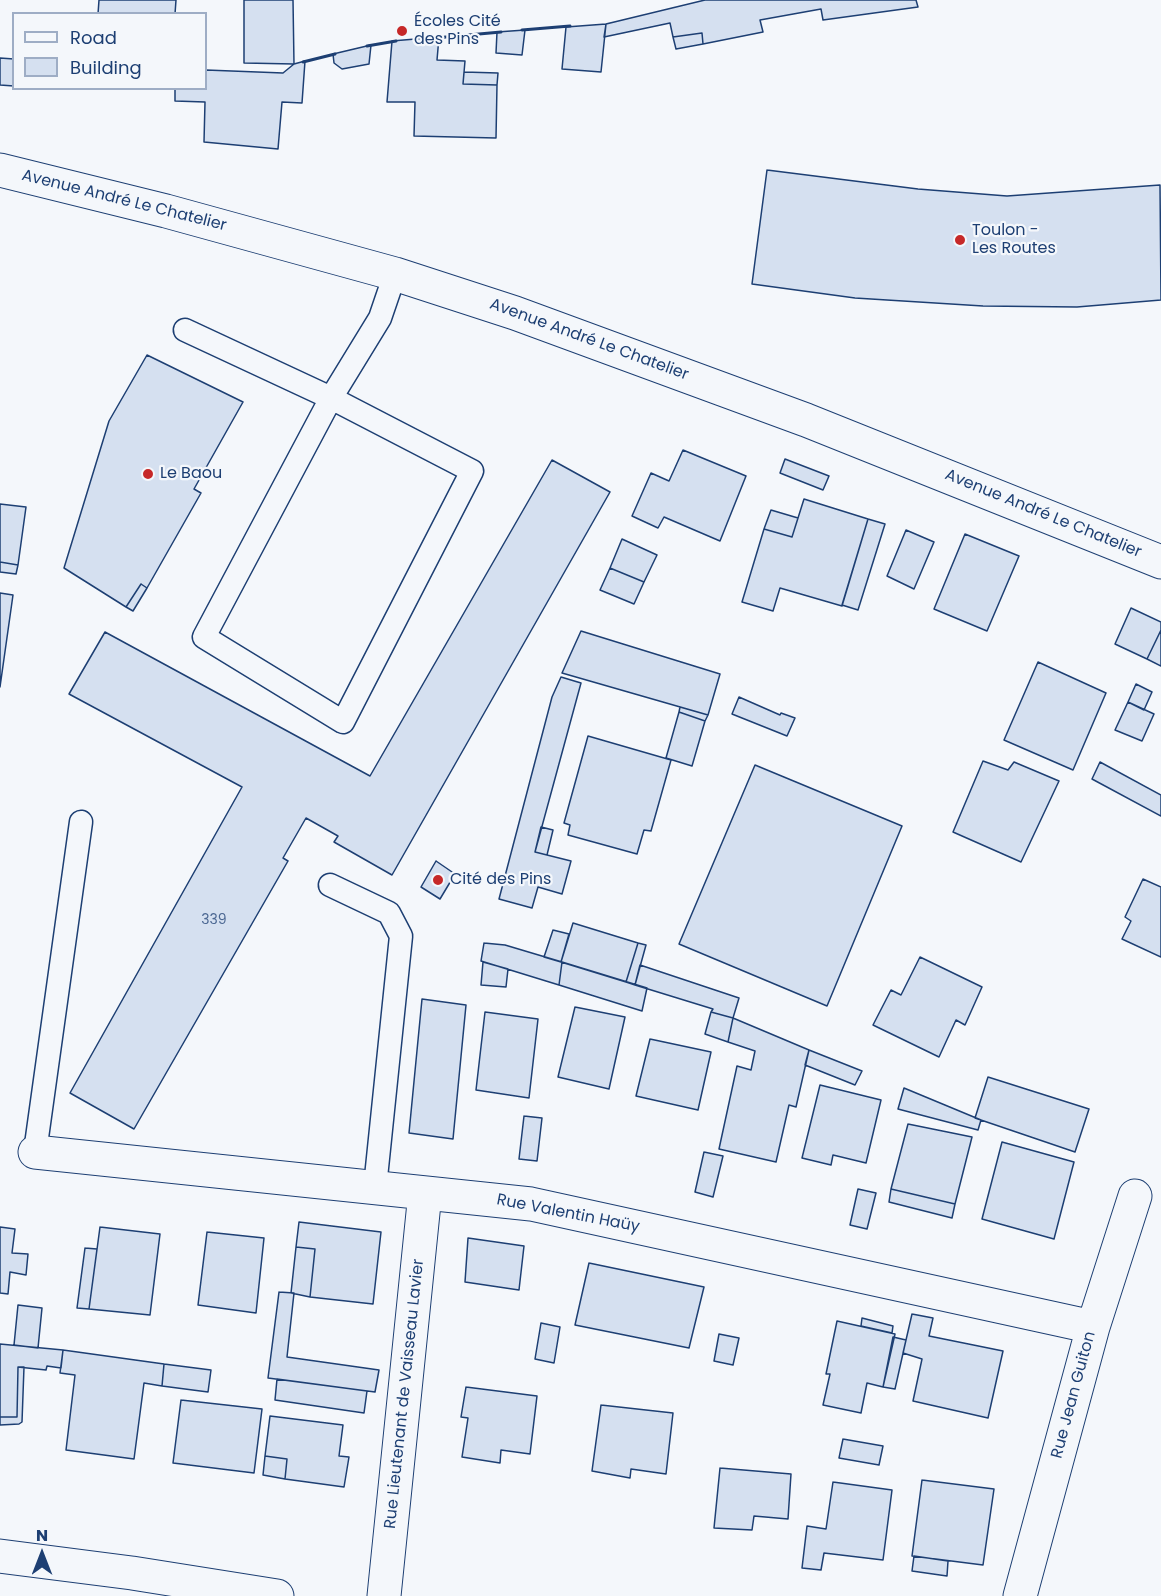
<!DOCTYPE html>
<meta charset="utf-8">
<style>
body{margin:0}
#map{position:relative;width:1161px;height:1596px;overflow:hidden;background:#f4f7fb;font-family:Poppins,sans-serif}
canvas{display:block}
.legend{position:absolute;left:12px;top:12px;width:195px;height:78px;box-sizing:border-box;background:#f4f7fb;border:2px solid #9eadc5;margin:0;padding:8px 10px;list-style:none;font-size:18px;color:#1d3f73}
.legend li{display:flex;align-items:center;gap:12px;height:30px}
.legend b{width:30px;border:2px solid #9eadc5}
.north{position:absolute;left:12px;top:1524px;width:60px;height:60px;-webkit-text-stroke:4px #f4f7fb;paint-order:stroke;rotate:0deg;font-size:16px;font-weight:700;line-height:24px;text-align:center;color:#1d3f73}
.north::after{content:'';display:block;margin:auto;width:21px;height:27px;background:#1d3f73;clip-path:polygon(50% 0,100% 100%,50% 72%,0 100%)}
</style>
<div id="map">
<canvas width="1161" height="1596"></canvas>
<ul class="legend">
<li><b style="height:8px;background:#f4f7fb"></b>Road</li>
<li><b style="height:16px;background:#d5e0f0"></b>Building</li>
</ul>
<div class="north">N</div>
</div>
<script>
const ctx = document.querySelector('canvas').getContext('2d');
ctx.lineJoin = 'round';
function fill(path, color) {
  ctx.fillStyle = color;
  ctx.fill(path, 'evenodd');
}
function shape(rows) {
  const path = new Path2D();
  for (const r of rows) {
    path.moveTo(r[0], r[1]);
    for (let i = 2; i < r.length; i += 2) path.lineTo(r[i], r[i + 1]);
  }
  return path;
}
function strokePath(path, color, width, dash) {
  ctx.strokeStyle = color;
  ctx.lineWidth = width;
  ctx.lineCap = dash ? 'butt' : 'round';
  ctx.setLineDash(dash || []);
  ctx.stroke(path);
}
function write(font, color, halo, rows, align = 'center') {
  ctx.font = font + ' Poppins,sans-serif';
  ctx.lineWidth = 4.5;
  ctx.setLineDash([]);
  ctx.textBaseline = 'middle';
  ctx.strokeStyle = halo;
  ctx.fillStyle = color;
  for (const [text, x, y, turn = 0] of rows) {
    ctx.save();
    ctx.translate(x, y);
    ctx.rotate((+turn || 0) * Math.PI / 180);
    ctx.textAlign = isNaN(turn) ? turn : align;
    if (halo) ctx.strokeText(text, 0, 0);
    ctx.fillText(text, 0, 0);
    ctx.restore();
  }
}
const building = shape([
 [99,0,176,0,175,14,98,14,99,0],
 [244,0,293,0,294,64,244,63,244,0],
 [705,0,916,0,918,7,823,20,821,9,760,20,763,32,703,44,702,33,673,37,670,23,604,37,606,24,705,0],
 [606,24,601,72,562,69,566,27,606,24],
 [525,30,522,55,496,53,497,32,525,30],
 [702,33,703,44,676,49,673,37,702,33],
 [439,37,437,60,465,61,463,84,497,85,496,138,414,136,415,102,387,102,392,41,439,37],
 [371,45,369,64,342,69,334,63,333,54,371,45],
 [0,58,14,59,14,86,0,85,0,58],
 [305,61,302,103,282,102,278,149,204,142,205,102,175,101,175,88,206,88,206,70,283,73,294,64,305,61],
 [464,72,498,73,497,85,463,84,464,72],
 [767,170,918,189,1007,196,1160,185,1161,300,1077,307,983,306,855,298,752,284,767,170],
 [147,355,243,402,194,489,201,493,147,588,141,584,126,607,64,568,109,421,147,355],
 [683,450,746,476,720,541,664,517,658,528,632,516,651,473,669,481,683,450],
 [785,459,829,476,823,490,780,473,785,459],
 [552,460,610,492,392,875,334,842,338,836,306,818,283,858,288,861,134,1129,70,1093,242,787,69,694,105,632,370,776,552,460],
 [804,499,868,519,842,606,780,588,773,611,742,602,764,529,792,537,804,499],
 [0,504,26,507,18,565,0,562,0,504],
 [771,510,798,518,792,537,764,529,771,510],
 [868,519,885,524,858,610,842,605,868,519],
 [906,530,934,542,914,589,887,576,906,530],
 [965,534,1019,556,987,631,934,609,965,534],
 [622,539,657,555,644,582,610,568,622,539],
 [0,562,18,565,16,574,0,572,0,562],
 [610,568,644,582,634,604,600,590,610,568],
 [141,584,147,588,133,611,126,607,141,584],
 [0,593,13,595,0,687,0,593],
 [1131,608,1161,622,1161,630,1147,659,1115,644,1131,608],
 [1161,630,1161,666,1147,659,1161,630],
 [581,631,720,674,708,715,562,673,581,631],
 [1038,662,1106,693,1073,770,1004,740,1038,662],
 [561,677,581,683,535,852,571,861,562,894,538,887,532,908,499,899,552,697,561,677],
 [1136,684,1152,692,1144,710,1128,702,1136,684],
 [739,697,780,715,781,713,795,718,787,736,732,714,739,697],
 [1128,702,1154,714,1142,741,1115,730,1128,702],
 [680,707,708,715,705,721,679,712,680,707],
 [679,712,705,721,692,766,666,758,679,712],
 [588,736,671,760,651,831,644,830,637,854,568,835,570,825,564,823,588,736],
 [983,761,1008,770,1014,762,1059,781,1021,862,953,832,983,761],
 [1100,762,1161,795,1161,816,1092,779,1100,762],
 [755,765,902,826,827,1006,679,944,755,765],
 [541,827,553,830,547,855,535,852,541,827],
 [436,861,455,874,440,899,421,887,436,861],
 [1143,879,1161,887,1161,957,1122,939,1131,921,1125,917,1143,879],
 [573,923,638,943,626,982,561,962,573,923],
 [553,930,569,934,561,962,544,957,553,930],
 [484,943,505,945,562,962,559,985,481,961,484,943],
 [638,943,646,945,635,985,626,982,638,943],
 [920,957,982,987,965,1025,956,1020,939,1057,873,1025,891,990,901,995,920,957],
 [483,962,508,969,506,987,481,985,483,962],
 [562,962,647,988,642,1011,559,985,562,962],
 [640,965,739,998,733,1018,711,1012,713,1009,635,985,640,965],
 [422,999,466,1005,453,1139,409,1133,422,999],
 [575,1007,625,1017,609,1089,558,1077,575,1007],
 [485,1012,538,1019,529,1098,476,1090,485,1012],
 [711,1012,733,1018,728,1042,705,1034,711,1012],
 [733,1018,809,1050,796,1107,789,1105,776,1162,719,1149,737,1066,751,1070,755,1051,728,1042,733,1018],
 [650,1039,711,1052,698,1110,636,1096,650,1039],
 [809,1050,862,1071,855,1085,805,1065,809,1050],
 [988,1077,1089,1109,1075,1152,975,1118,988,1077],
 [820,1085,881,1100,866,1163,833,1155,831,1165,802,1158,820,1085],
 [904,1088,981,1120,978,1130,898,1109,904,1088],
 [524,1116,542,1118,537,1161,519,1159,524,1116],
 [908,1124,972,1137,955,1204,891,1189,908,1124],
 [1002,1142,1074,1162,1054,1239,982,1219,1002,1142],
 [704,1152,723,1156,713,1197,695,1192,704,1152],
 [858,1189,876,1193,867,1229,850,1225,858,1189],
 [891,1189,955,1204,952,1218,889,1202,891,1189],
 [299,1222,381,1232,373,1304,310,1297,315,1249,296,1247,299,1222],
 [0,1227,15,1229,12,1253,28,1254,26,1275,10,1272,8,1294,0,1293,0,1227],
 [100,1227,160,1234,150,1315,89,1309,100,1227],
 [207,1232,264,1238,256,1313,198,1305,207,1232],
 [468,1238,524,1246,519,1290,465,1282,468,1238],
 [296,1247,315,1249,310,1297,291,1293,296,1247],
 [85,1248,97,1249,89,1309,77,1308,85,1248],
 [589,1263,704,1287,689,1348,575,1325,589,1263],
 [279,1292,294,1293,287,1357,379,1370,375,1392,268,1378,279,1292],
 [18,1305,42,1308,38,1348,14,1345,18,1305],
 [912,1314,933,1318,929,1336,1003,1351,988,1418,913,1401,922,1359,903,1353,912,1314],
 [862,1318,893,1326,892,1333,861,1326,862,1318],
 [837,1321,895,1334,883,1387,867,1383,861,1413,823,1405,830,1374,826,1374,837,1321],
 [541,1323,560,1327,554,1363,535,1359,541,1323],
 [719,1334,739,1338,733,1365,714,1361,719,1334],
 [893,1337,906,1340,895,1389,883,1387,893,1337],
 [0,1344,63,1350,61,1368,47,1366,46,1370,18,1367,17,1417,0,1417,0,1344],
 [63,1350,164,1364,162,1386,144,1383,134,1459,66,1450,75,1375,60,1373,63,1350],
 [164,1364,211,1370,208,1392,162,1386,164,1364],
 [18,1367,24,1367,22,1422,19,1424,0,1425,0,1417,17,1417,18,1367],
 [277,1379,367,1391,364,1413,275,1400,277,1379],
 [466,1387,537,1396,530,1454,501,1450,500,1463,462,1457,468,1418,461,1417,466,1387],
 [181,1400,262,1409,254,1473,173,1463,181,1400],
 [601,1405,673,1413,666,1474,631,1469,630,1478,592,1471,601,1405],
 [270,1416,343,1425,339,1456,349,1457,344,1487,285,1479,287,1459,265,1456,270,1416],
 [843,1439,883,1446,879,1465,839,1458,843,1439],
 [265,1456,287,1459,285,1479,263,1475,265,1456],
 [720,1468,791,1474,788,1519,754,1516,752,1530,714,1528,720,1468],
 [922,1480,994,1489,983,1565,912,1556,922,1480],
 [833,1482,892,1490,883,1560,824,1553,821,1570,802,1568,807,1526,826,1529,833,1482],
 [914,1556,948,1561,947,1576,912,1571,914,1556]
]);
fill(building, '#d5e0f0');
strokePath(building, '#1d3f73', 1.5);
const lane = shape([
 [185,330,331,398,472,471,343,722,204,637,331,398,380,318,395,274],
 [330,885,389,913,401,936,375,1187],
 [35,1152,81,822]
]);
const street = shape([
 [35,1152,531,1204,1093,1327],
 [0,1556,132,1573,277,1596],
 [384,1596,425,1193],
 [1020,1596,1093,1327,1135,1196]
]);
const secondary = shape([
 [0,170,166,211,395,274,515,313,806,420,1161,562]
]);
strokePath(lane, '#1d3f73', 25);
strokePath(street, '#1d3f73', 35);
strokePath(secondary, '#1d3f73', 35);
strokePath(lane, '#f4f7fb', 22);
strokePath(street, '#f4f7fb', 33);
strokePath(secondary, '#f4f7fb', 33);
strokePath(shape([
 [522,30,570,26],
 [435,38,501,32],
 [367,46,396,41],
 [303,62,335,54]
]), '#1d3f73', 3);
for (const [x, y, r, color] of [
 [402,31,6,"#c62828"],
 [960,240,6,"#c62828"],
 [148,474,6,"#c62828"],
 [438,880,6,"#c62828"]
]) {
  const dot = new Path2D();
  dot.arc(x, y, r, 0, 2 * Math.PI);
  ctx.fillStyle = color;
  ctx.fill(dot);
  strokePath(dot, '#f4f7fb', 2);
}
write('14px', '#4b6792', null, [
 ["339",214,920]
]);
write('16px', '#1d3f73', '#f4f7fb', [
 ["Écoles Cité",414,22],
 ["des Pins",414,40],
 ["Toulon -",972,231],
 ["Les Routes",972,249],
 ["Le Baou",160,474],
 ["Cité des Pins",450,880]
], 'left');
write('16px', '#1d3f73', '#f4f7fb', [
 ["Avenue André Le Chatelier",124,201,14],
 ["Avenue André Le Chatelier",589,340,20],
 ["Avenue André Le Chatelier",1043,514,22],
 ["Rue Valentin Haüy",568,1214,11],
 ["Rue Lieutenant de Vaisseau Lavier",405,1394,-84],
 ["Rue Jean Guiton",1074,1395,-75]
]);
</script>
